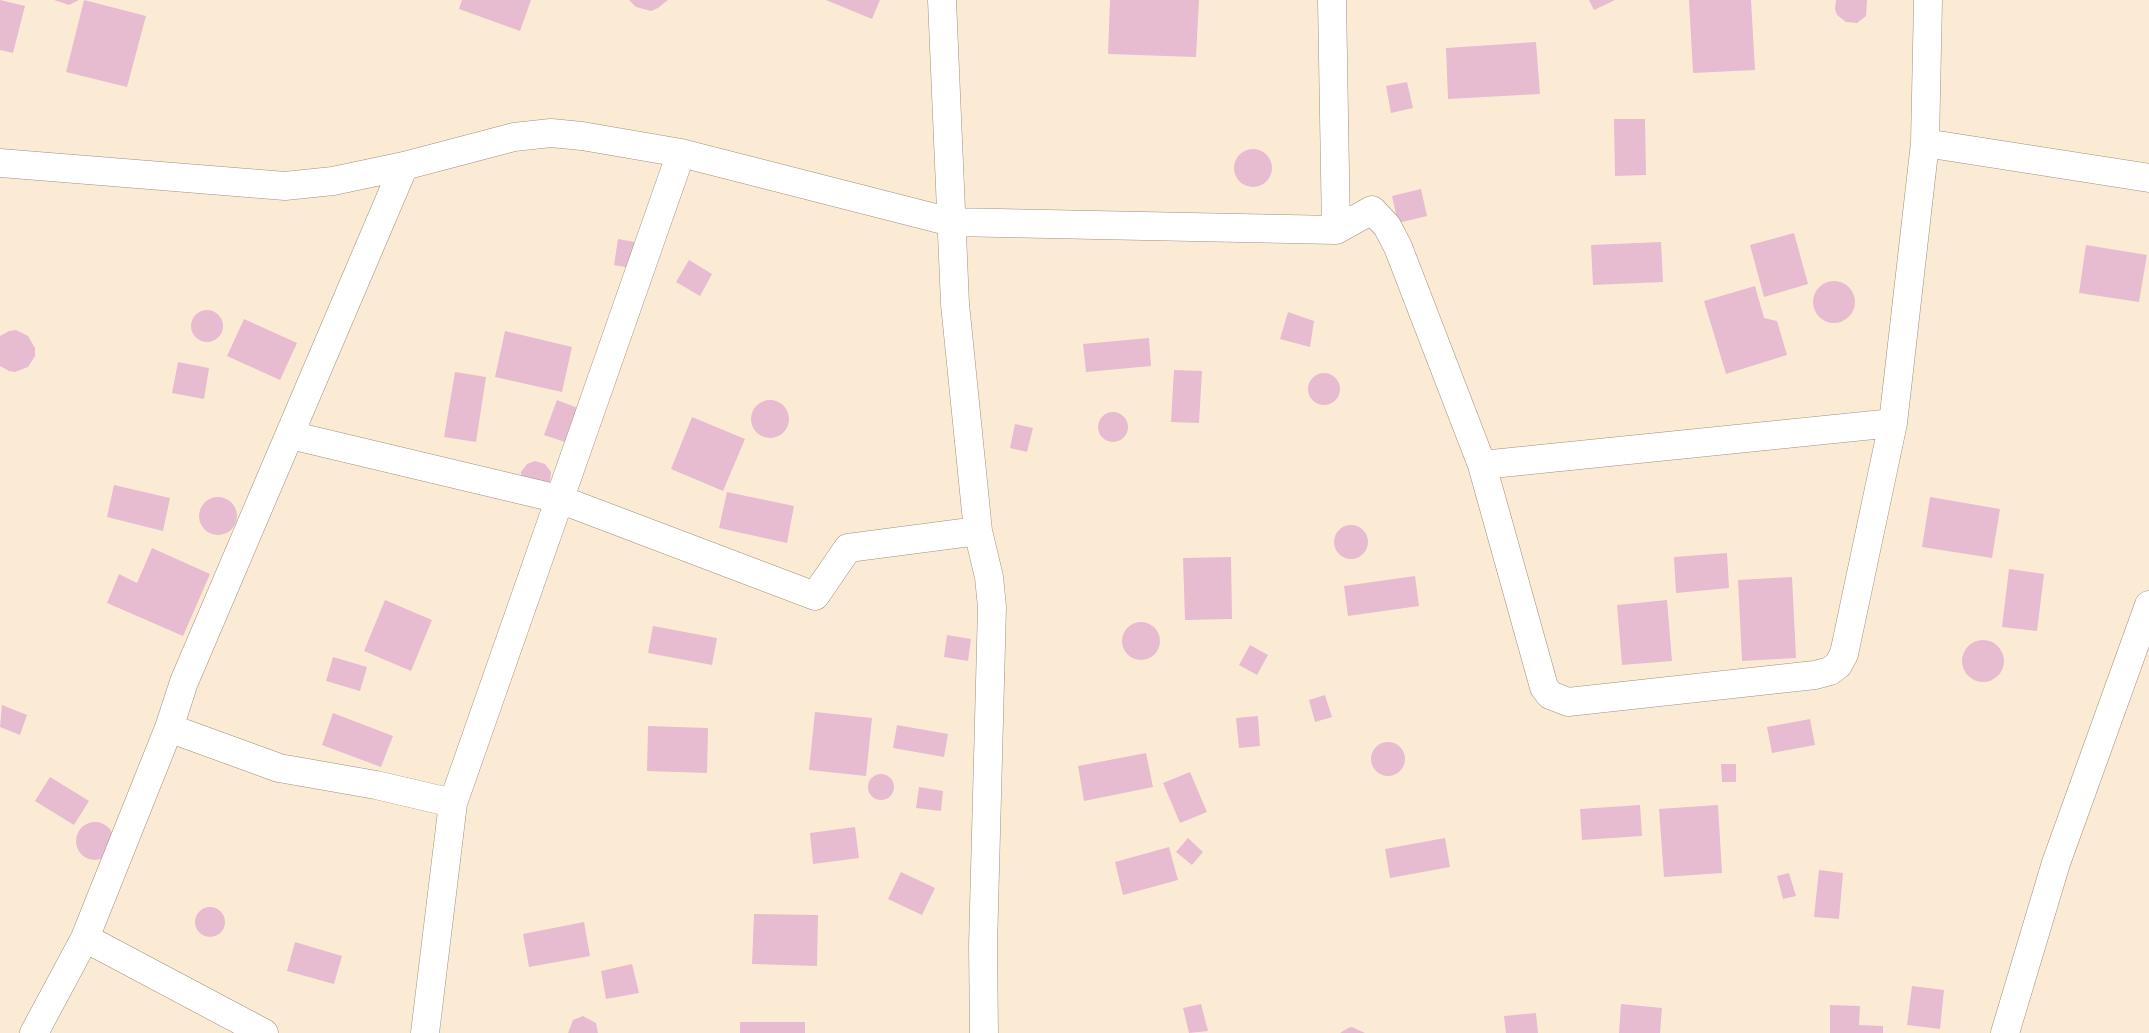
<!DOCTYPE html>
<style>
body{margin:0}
canvas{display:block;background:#fbebd4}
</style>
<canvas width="2149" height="1033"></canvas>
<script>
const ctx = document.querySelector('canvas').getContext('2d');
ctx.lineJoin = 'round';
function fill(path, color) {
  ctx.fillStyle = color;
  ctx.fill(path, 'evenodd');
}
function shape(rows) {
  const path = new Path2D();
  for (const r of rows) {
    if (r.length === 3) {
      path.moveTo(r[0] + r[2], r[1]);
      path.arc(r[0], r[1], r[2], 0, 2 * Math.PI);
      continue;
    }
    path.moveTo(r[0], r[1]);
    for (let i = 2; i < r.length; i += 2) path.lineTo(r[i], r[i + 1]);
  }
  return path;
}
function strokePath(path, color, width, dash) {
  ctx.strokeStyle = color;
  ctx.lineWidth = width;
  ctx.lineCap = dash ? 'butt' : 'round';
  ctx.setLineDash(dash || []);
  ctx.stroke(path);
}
fill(shape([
 [0,0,25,6,13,53,0,50],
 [54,0,79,0,69,5],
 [84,0,146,16,127,87,66,72],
 [462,0,531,0,520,31,459,9],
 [629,0,668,0,658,8,651,11,636,7],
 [826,0,880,0,872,19],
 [1110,0,1199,0,1196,57,1108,54],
 [1589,0,1615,0,1594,10],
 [1689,0,1751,0,1755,70,1693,73],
 [1836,0,1867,0,1866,16,1857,23,1846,22,1837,15,1835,9],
 [1536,42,1540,94,1448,99,1446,48],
 [1407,82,1413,108,1391,113,1386,86],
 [1614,119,1645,119,1646,175,1615,176],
 [1253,168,19],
 [1421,189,1427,216,1398,223,1392,196],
 [1794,233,1808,284,1764,297,1750,245],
 [618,239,640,243,636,269,614,265],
 [1661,242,1663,282,1593,285,1591,245],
 [2086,245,2147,255,2139,302,2079,293],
 [689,260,712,274,700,296,676,282],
 [1834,302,21],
 [1755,286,1764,318,1777,321,1787,355,1726,374,1704,301],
 [207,326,16],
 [1288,312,1314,321,1310,347,1280,339],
 [244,319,297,343,280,380,227,356],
 [16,330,28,336,35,348,35,356,28,367,15,372,9,371,0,366,0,336,9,331],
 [505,331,572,347,562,392,495,377],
 [1149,338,1151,366,1086,372,1083,344],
 [178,362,209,368,204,399,172,393],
 [1174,370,1202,371,1199,423,1171,422],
 [455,372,486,377,476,442,444,437],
 [1324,389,16],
 [557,400,583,410,571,444,544,435],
 [770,419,19],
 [1113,427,15],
 [692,417,745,439,723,491,671,469],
 [1015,424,1033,428,1027,452,1010,448],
 [535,461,545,464,551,472,550,482,547,486,521,477,521,472,527,464],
 [114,485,170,498,163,531,107,517],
 [727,492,794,506,787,543,719,528],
 [218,516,19],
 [1930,497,2000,509,1992,558,1922,547],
 [1351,542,17],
 [152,548,210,574,183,636,107,603,119,574,137,583],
 [1727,553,1729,588,1676,593,1674,557],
 [1231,557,1232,619,1185,620,1183,558],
 [2009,569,2044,574,2037,631,2002,627],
 [1415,576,1419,606,1348,616,1344,586],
 [1792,577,1796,658,1742,661,1738,580],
 [385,600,432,620,411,671,364,651],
 [1667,600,1672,661,1622,665,1617,605],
 [1141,641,19],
 [653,626,717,638,712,665,648,653],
 [947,635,971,639,968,661,944,657],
 [1983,661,21],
 [1250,645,1268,655,1257,675,1239,665],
 [333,657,367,667,360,691,326,681],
 [1325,695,1332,717,1315,722,1309,700],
 [2,705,27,715,20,735,0,727],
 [815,712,872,718,866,776,809,770],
 [333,713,393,736,381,767,322,745],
 [1258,716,1260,746,1239,748,1236,718],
 [1810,719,1815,745,1772,753,1767,727],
 [897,725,948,734,944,757,893,748],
 [648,726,708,728,707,773,647,771],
 [1388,759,17],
 [1146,753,1153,787,1084,801,1078,766],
 [1721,764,1736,764,1736,782,1722,782],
 [1190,772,1207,812,1180,823,1163,783],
 [881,787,13],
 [50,777,89,801,74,825,35,801],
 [919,787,943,791,941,811,916,808],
 [1640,805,1642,836,1582,840,1580,809],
 [1718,805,1722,873,1664,877,1659,809],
 [95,841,19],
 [855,827,859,858,813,864,810,833],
 [1188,838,1203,852,1192,865,1176,852],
 [1445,838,1450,867,1390,878,1385,849],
 [1169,847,1178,880,1123,895,1115,862],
 [1819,870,1843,873,1839,919,1814,917],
 [901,872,935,888,922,915,888,899],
 [1789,873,1796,896,1783,899,1777,876],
 [210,922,15],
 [754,914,818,915,817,966,752,964],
 [584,922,590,956,529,967,523,934],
 [295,942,342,956,334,984,287,971],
 [632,964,639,993,606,999,601,971],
 [1912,986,1944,990,1940,1029,1907,1025],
 [1201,1004,1208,1031,1189,1033,1183,1008],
 [1621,1004,1662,1008,1660,1033,1619,1033],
 [1830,1005,1860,1006,1859,1025,1883,1026,1883,1033,1830,1033],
 [1536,1013,1538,1033,1506,1033,1504,1016],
 [583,1016,596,1023,598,1033,568,1033,573,1020],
 [740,1022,805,1022,805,1033,740,1033],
 [1352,1027,1365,1033,1340,1033,1348,1028]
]), '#e7bcd1');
const street = shape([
 [942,0,955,304,978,531,989,577,992,607,983,946,984,1033],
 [1332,0,1336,230,1372,210,1387,226,1398,247,1482,465,1544,687,1550,695,1568,702,1815,675,1830,671,1838,665,1844,654,1893,423,1925,143,1928,0],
 [1925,143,2149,178],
 [0,163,285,186,333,181,404,166,514,137,551,133,582,136,681,153,951,222,1336,230],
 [290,435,559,499,815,596,848,548,978,531],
 [1482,465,1893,423],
 [169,728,279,768,376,785,453,803],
 [85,938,264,1033],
 [34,1033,85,938,169,728,184,682,404,166],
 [425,1033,453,803,681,153]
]);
const secondary = shape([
 [2005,1033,2056,863,2149,605]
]);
strokePath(street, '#a0917c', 29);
strokePath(secondary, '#a0917c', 29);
strokePath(street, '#fff', 28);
strokePath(secondary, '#fff', 28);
</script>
